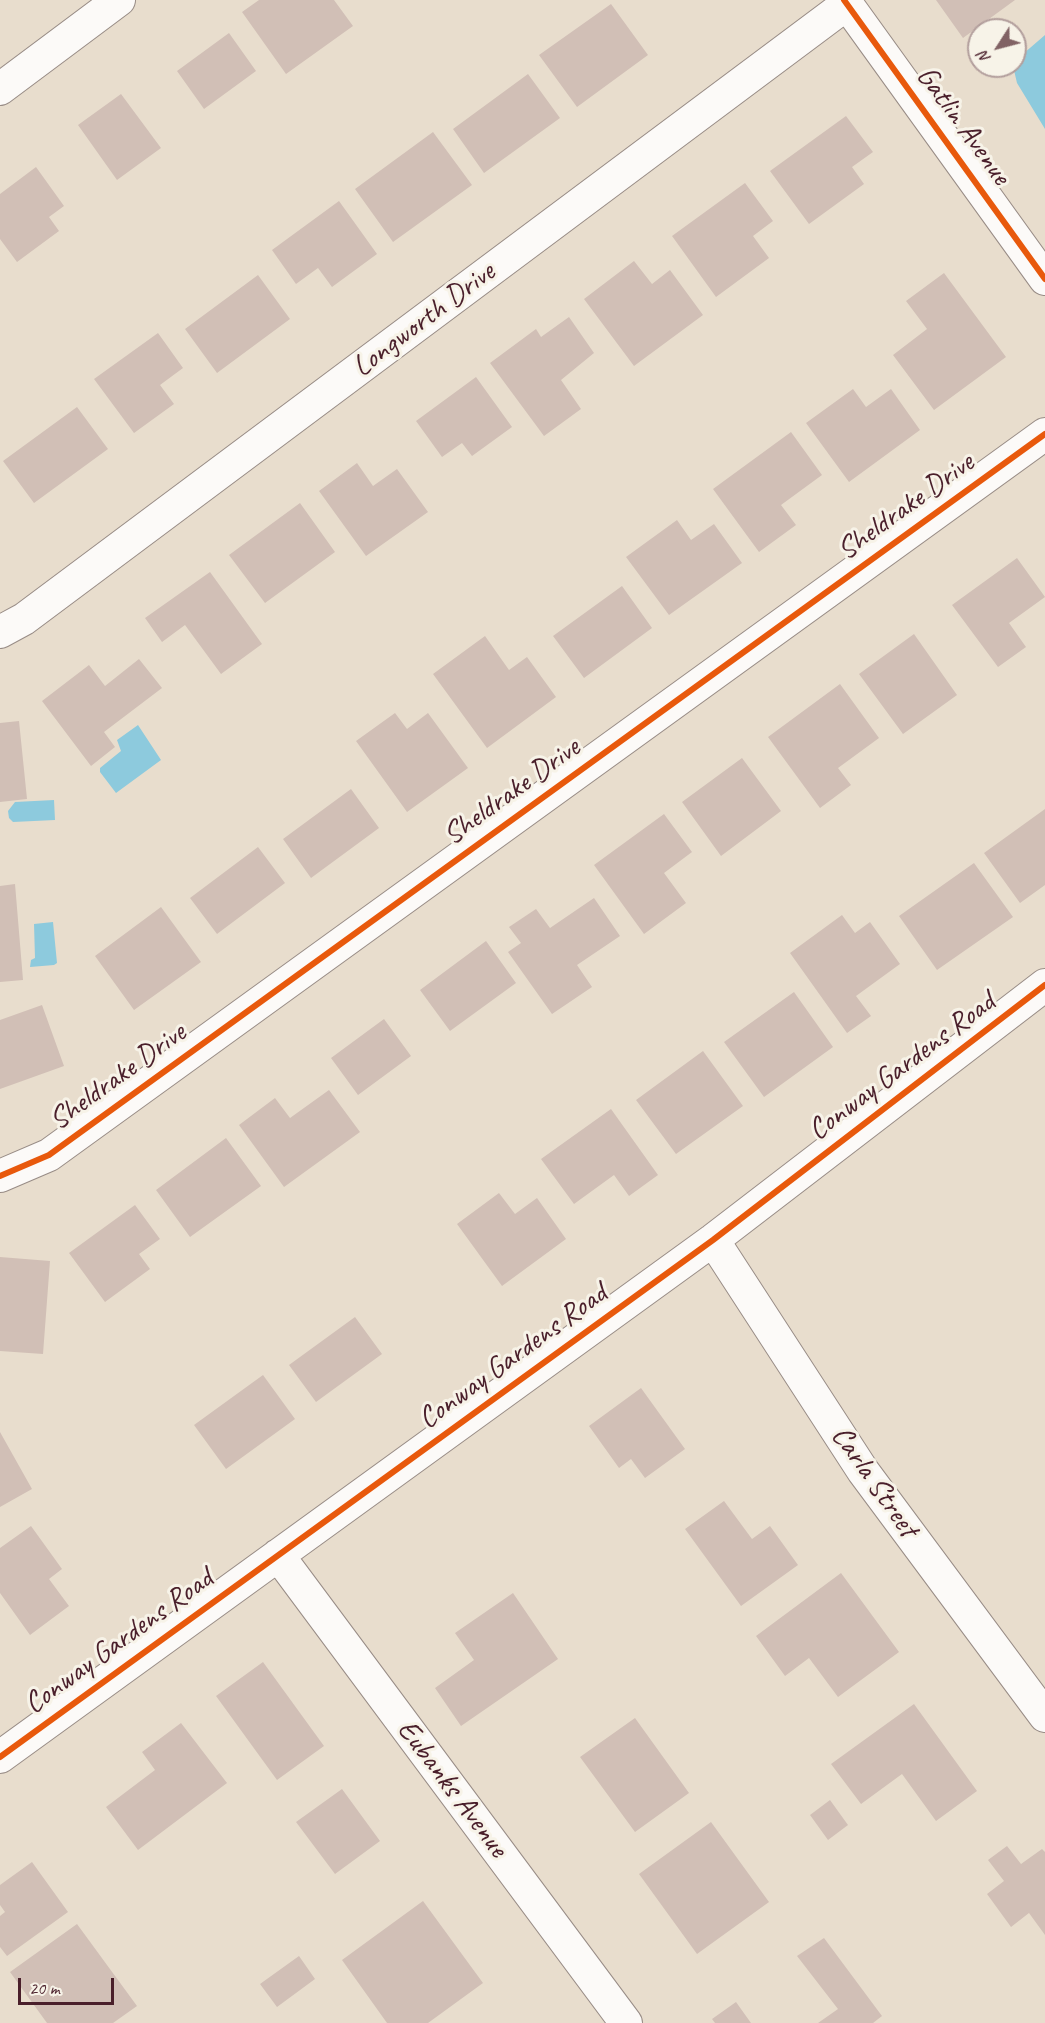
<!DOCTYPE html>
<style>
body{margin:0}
#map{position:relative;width:1045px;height:2023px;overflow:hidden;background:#e8ddcd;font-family:Caveat,sans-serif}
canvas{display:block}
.north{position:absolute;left:967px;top:18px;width:60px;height:60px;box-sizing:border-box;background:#f7f3e8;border:2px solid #b29e9c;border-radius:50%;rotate:234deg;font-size:16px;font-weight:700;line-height:24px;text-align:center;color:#4a1f2b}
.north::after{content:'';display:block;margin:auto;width:21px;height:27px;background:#816264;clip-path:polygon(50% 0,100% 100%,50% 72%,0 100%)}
.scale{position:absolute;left:18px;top:1978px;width:96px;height:27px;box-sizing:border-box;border:3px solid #4a1f2b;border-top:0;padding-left:8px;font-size:18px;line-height:21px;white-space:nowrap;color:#4a1f2b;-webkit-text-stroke:4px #f7f3e8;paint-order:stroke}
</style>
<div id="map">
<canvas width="1045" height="2023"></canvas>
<div class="north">N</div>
<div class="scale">20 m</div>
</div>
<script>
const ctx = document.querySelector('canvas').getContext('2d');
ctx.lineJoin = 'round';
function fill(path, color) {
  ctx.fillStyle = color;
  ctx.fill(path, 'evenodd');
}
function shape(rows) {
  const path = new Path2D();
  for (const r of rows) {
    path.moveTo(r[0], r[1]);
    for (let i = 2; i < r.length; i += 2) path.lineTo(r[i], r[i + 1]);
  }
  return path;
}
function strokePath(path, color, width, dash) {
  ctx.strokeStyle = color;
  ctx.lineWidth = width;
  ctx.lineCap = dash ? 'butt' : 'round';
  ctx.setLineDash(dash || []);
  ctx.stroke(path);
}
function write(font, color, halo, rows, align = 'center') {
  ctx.font = font + ' Caveat,sans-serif';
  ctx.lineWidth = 6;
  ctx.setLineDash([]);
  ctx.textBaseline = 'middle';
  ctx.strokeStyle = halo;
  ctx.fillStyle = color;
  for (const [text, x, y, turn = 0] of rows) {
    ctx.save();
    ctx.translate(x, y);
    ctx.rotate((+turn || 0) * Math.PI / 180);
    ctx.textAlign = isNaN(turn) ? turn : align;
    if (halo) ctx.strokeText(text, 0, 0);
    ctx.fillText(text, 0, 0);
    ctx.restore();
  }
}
fill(shape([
 [1045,35,1045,129,1017,83,1013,66,1023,54],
 [138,725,161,760,116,793,100,772,100,768,121,751,117,740],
 [54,800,55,820,13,822,9,818,8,811,15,802],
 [53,922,57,963,54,965,30,967,31,960,35,958,34,924]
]), '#8dcadd');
fill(shape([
 [259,0,334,0,353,26,286,74,242,12],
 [936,0,1015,0,963,38],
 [611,4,648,55,577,107,539,55],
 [229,33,256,71,204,109,177,71],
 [528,74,560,118,484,173,453,129],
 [121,94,161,148,117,180,78,125],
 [846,116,873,152,852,167,864,184,809,224,770,171],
 [433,132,472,185,393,242,355,189],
 [36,167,64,206,49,217,59,231,17,262,0,239,0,194],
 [745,183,773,221,753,236,769,258,716,297,672,236],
 [339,201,377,254,332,287,318,268,296,284,272,250],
 [634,261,652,284,670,270,703,315,634,366,584,299],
 [944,273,1006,357,934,410,893,355,927,329,906,301],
 [258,275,290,319,217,373,185,329],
 [569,317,594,353,561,380,581,409,544,436,490,363,536,329,541,337],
 [158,333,183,368,160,385,174,404,134,433,94,379],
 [476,377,512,427,472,456,462,443,442,457,416,421],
 [853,389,866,407,891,389,920,430,849,482,806,423],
 [77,407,108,449,34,503,3,461],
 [791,432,822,475,781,505,796,525,759,552,713,489],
 [357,463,373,486,397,469,428,512,366,556,319,491],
 [300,503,335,552,265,603,229,555],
 [677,520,691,540,714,524,742,563,669,615,626,557],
 [1017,558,1045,597,1009,623,1026,647,998,667,952,605],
 [210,572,262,644,221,674,185,625,162,642,145,618],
 [622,586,652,628,584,678,553,636],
 [914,634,957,695,903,734,859,674],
 [485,636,509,670,527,657,556,697,487,748,433,674],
 [139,659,162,688,104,732,115,747,91,766,42,701,89,665,105,686],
 [840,684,879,738,838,768,851,785,820,808,768,737],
 [395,713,407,729,428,713,468,768,407,812,356,741],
 [19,721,27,799,0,802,0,723],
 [742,758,781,811,721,856,682,802],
 [351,789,379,828,311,878,283,839],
 [1045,809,1045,885,1020,903,984,853],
 [664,814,692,852,664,873,686,903,644,934,594,865],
 [258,847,285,883,217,934,190,898],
 [974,863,1013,917,937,970,899,916],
 [15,884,23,980,0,982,0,886],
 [594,898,620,936,577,965,592,987,552,1014,508,952,521,943,509,927,536,909,550,928],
 [161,907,201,962,134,1010,95,956],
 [842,915,855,933,870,922,900,964,856,996,871,1016,847,1033,790,953],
 [486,941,516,983,450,1031,420,990],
 [794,992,833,1047,764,1097,724,1042],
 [42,1005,64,1066,0,1089,0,1020],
 [384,1019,411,1056,358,1095,331,1058],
 [703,1051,743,1106,676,1154,636,1100],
 [329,1090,360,1132,284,1187,239,1125,275,1098,290,1118],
 [611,1109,658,1175,629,1196,614,1175,574,1204,541,1159],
 [226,1138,261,1186,190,1237,156,1190],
 [499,1193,515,1214,537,1198,566,1239,502,1286,457,1224],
 [135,1205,160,1239,139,1254,150,1269,105,1302,69,1253],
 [0,1257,50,1261,43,1354,0,1351],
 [355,1317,382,1354,316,1402,289,1365],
 [263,1375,295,1419,226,1469,194,1425],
 [641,1388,685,1449,645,1478,631,1459,619,1468,589,1426],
 [0,1432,32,1489,0,1507],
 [724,1501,752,1539,770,1526,798,1565,741,1606,685,1529],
 [31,1526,62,1569,49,1579,69,1606,30,1635,0,1593,0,1548],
 [841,1573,899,1652,838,1697,809,1658,785,1676,756,1636],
 [513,1593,558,1659,461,1726,435,1688,474,1660,455,1633],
 [263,1662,324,1746,277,1780,216,1696],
 [914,1704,977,1791,936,1821,902,1774,861,1804,831,1764],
 [635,1718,689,1793,635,1832,580,1757],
 [181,1723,227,1783,138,1850,106,1807,155,1770,142,1752],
 [342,1789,380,1841,335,1874,296,1822],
 [830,1800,848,1825,828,1840,810,1815],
 [711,1822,769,1902,697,1954,639,1874],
 [1007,1846,1021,1864,1042,1849,1045,1852,1045,1935,1029,1913,1011,1927,987,1894,1004,1881,988,1860],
 [32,1862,68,1912,7,1956,0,1947,0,1916,5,1912,0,1905,0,1885],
 [423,1901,483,1983,428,2023,387,2023,342,1960],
 [77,1924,137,2006,113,2023,47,2023,10,1972],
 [824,1938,882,2016,873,2023,818,2023,838,2009,797,1956],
 [299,1956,315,1979,277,2007,260,1984],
 [736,2002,751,2023,715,2023,712,2019]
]), '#d1bfb6');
const minor = shape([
 [844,0,1045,279],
 [0,89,119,0],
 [0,632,24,619,847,4],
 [0,1176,49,1155,1045,434],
 [713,1240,863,1471,1045,1716],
 [278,1555,626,2023],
 [0,1757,713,1240,1045,985]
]);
strokePath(minor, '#988c86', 34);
strokePath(minor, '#fcfaf8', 32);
strokePath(shape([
 [844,0,1045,279],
 [0,1176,49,1155,1045,434],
 [0,1757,713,1240,1045,985]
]), '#e8590c', 6);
write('30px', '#4a1f2b', '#f7f3e8', [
 ["Gatlin Avenue",963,126,54],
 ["Longworth Drive",424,320,-37],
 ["Sheldrake Drive",906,507,-36],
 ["Sheldrake Drive",512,792,-36],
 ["Conway Gardens Road",902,1067,-37],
 ["Sheldrake Drive",118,1077,-36],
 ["Conway Gardens Road",513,1357,-36],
 ["Carla Street",874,1482,55],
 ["Conway Gardens Road",119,1642,-36],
 ["Eubanks Avenue",452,1789,53]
]);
</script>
